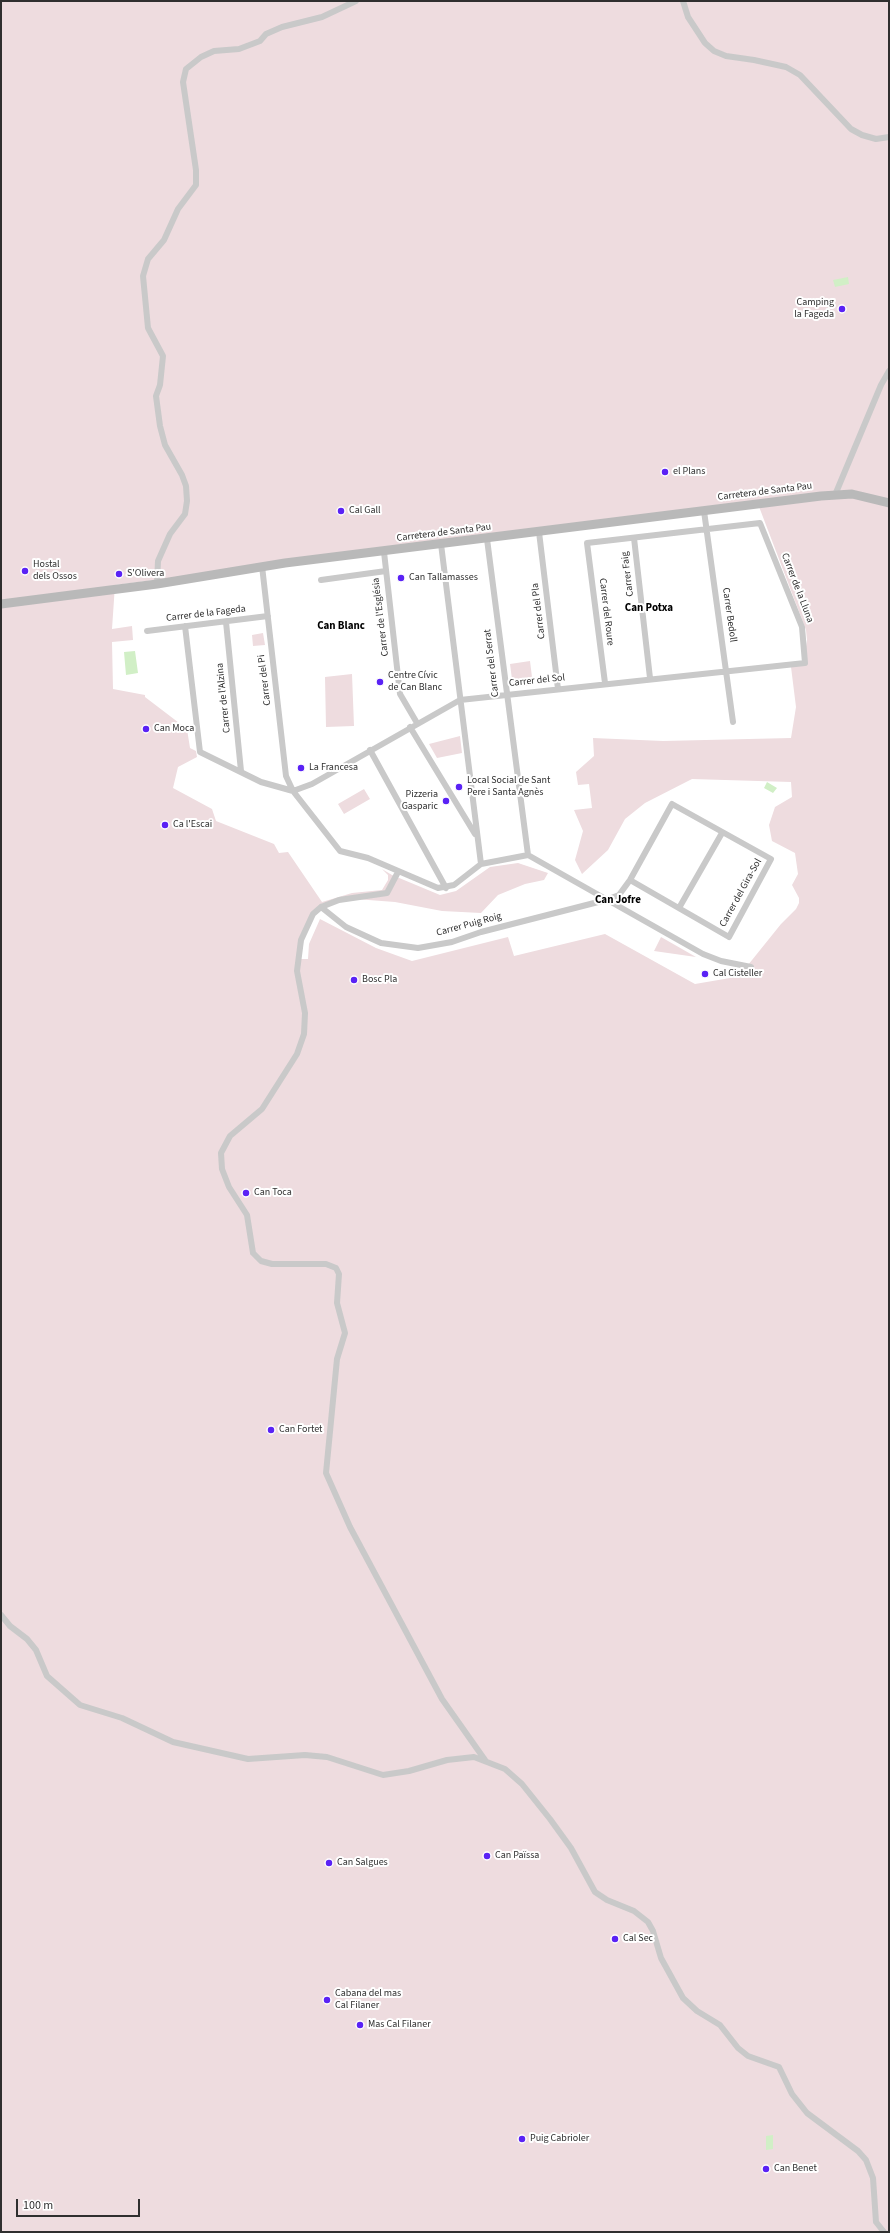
<!DOCTYPE html>
<meta charset="utf-8">
<style>
body{margin:0}
#map{position:relative;width:890px;height:2233px;overflow:hidden;background:#fff;font-family:"Source Sans 3",sans-serif}
canvas{display:block}
.frame{position:absolute;inset:0;border:2px solid #2f2f2f;pointer-events:none}
.scale{position:absolute;left:16px;top:2199px;width:124px;height:18px;box-sizing:border-box;border:2px solid #2f2f2f;border-top:0;padding-left:5px;font-size:12px;line-height:14px;white-space:nowrap;color:#2f2f2f;-webkit-text-stroke:3px #fff;paint-order:stroke}
</style>
<div id="map">
<canvas width="890" height="2233"></canvas>
<div class="frame"></div>
<div class="scale">100 m</div>
</div>
<script>
const ctx = document.querySelector('canvas').getContext('2d');
ctx.lineJoin = 'round';
function fill(path, color) {
  ctx.fillStyle = color;
  ctx.fill(path, 'evenodd');
}
function shape(rows) {
  const path = new Path2D();
  for (const r of rows) {
    path.moveTo(r[0], r[1]);
    for (let i = 2; i < r.length; i += 2) path.lineTo(r[i], r[i + 1]);
  }
  return path;
}
function strokePath(path, color, width, dash) {
  ctx.strokeStyle = color;
  ctx.lineWidth = width;
  ctx.lineCap = dash ? 'butt' : 'round';
  ctx.setLineDash(dash || []);
  ctx.stroke(path);
}
function write(font, color, halo, rows, align = 'center') {
  ctx.font = font + ' "Source Sans 3",sans-serif';
  ctx.lineWidth = 4;
  ctx.setLineDash([]);
  ctx.textBaseline = 'middle';
  ctx.strokeStyle = halo;
  ctx.fillStyle = color;
  for (const [text, x, y, turn = 0] of rows) {
    ctx.save();
    ctx.translate(x, y);
    ctx.rotate((+turn || 0) * Math.PI / 180);
    ctx.textAlign = isNaN(turn) ? turn : align;
    if (halo) ctx.strokeText(text, 0, 0);
    ctx.fillText(text, 0, 0);
    ctx.restore();
  }
}
fill(shape([
 [1,1,889,1,889,2232,1,2232],
 [758,504,806,630,807,640,803,665,791,667,796,707,791,738,663,741,593,738,594,756,576,772,578,785,589,784,592,808,574,810,583,831,575,860,582,874,608,850,625,819,645,803,692,779,791,782,792,797,775,807,769,825,772,841,795,853,798,874,792,885,799,898,799,903,796,909,781,924,748,965,730,978,695,984,605,934,514,956,508,937,412,961,376,948,320,919,309,944,308,959,300,959,304,938,316,913,336,903,355,899,395,902,442,911,481,913,498,895,525,884,544,880,548,873,518,863,490,867,456,891,440,895,392,875,382,869,388,875,388,880,382,890,352,893,322,902,288,852,279,853,274,844,216,821,212,809,173,788,178,767,197,757,196,751,190,748,187,729,145,697,145,695,113,689,112,642,133,640,132,626,112,629,115,585],
 [263,633,265,645,253,646,252,635],
 [530,661,533,685,513,687,510,664],
 [352,674,354,726,326,727,325,677],
 [460,736,462,753,437,758,429,744],
 [364,789,370,799,344,814,338,804],
 [661,937,696,957,654,951]
]), '#eedcdf');
fill(shape([
 [848,277,849,284,835,287,833,280],
 [135,651,138,673,126,675,124,652],
 [767,782,777,788,773,793,764,788],
 [773,2135,773,2149,766,2150,766,2136]
]), '#d1efc6');
strokePath(shape([
 [683,1,688,17,705,43,714,51,726,56,754,60,786,67,800,75,851,129,862,135,876,139,889,137],
 [835,495,881,385,889,371],
 [704,511,733,722],
 [539,532,558,689],
 [634,538,650,678],
 [487,539,528,855],
 [441,544,481,864],
 [384,552,400,694,417,723],
 [262,566,286,776,293,791,312,784,460,700,805,663,802,627,760,523,587,543,605,683],
 [321,580,386,571],
 [157,584,158,561,170,534,185,514,187,501,186,486,182,475,165,445,160,426,156,396,160,385,163,356,148,328,143,276,148,259,164,240,178,209,196,185,196,170,183,82,186,69,201,57,214,51,239,49,260,41,266,34,282,27,322,17,356,1],
 [226,622,241,771],
 [185,626,200,752,261,782,293,791,340,851,368,858,438,888,454,885,481,864,528,855,703,954,721,961,751,967],
 [147,631,268,616],
 [410,727,475,834],
 [370,750,446,888],
 [398,872,387,893,339,900,321,907,313,914,301,940,297,971,305,1013,304,1034,297,1054,262,1109,230,1136,221,1153,222,1169,229,1187,247,1215,253,1253,261,1261,272,1264,326,1264,336,1268,339,1274,337,1303,345,1333,337,1359,326,1473,350,1527,442,1699,485,1760],
 [321,907,346,927,381,943,418,948,452,942,481,932,606,900,619,895,630,880,672,804,771,859,729,937,630,880],
 [679,908,722,833],
 [1,1615,10,1626,27,1639,36,1650,47,1676,80,1705,122,1718,173,1742,248,1759,305,1755,327,1757,383,1775,409,1771,447,1760,474,1757,505,1769,522,1784,550,1819,571,1848,595,1892,607,1900,634,1911,648,1922,653,1931,661,1958,683,1998,697,2011,720,2025,738,2048,748,2056,779,2067,792,2094,807,2113,858,2151,866,2160,873,2178,876,2222,884,2232]
]), '#c9c9c9', 6);
strokePath(shape([
 [1,604,157,584,285,563,821,496,852,494,889,503]
]), '#b9b9b9', 9);
for (const [x, y, r, color] of [
 [842,309,4,"#5a22f5"],
 [665,472,4,"#5a22f5"],
 [341,511,4,"#5a22f5"],
 [25,571,4,"#5a22f5"],
 [119,574,4,"#5a22f5"],
 [401,578,4,"#5a22f5"],
 [380,682,4,"#5a22f5"],
 [146,729,4,"#5a22f5"],
 [301,768,4,"#5a22f5"],
 [459,787,4,"#5a22f5"],
 [446,801,4,"#5a22f5"],
 [165,825,4,"#5a22f5"],
 [705,974,4,"#5a22f5"],
 [354,980,4,"#5a22f5"],
 [246,1193,4,"#5a22f5"],
 [271,1430,4,"#5a22f5"],
 [487,1856,4,"#5a22f5"],
 [329,1863,4,"#5a22f5"],
 [615,1939,4,"#5a22f5"],
 [327,2000,4,"#5a22f5"],
 [360,2025,4,"#5a22f5"],
 [522,2139,4,"#5a22f5"],
 [766,2169,4,"#5a22f5"]
]) {
  const dot = new Path2D();
  dot.arc(x, y, r, 0, 2 * Math.PI);
  ctx.fillStyle = color;
  ctx.fill(dot);
  strokePath(dot, '#fff', 1.5);
}
write('10px', '#2f2f2f', '#fff', [
 ["Camping",834,303,"right"],
 ["la Fageda",834,315,"right"],
 ["el Plans",673,472],
 ["Cal Gall",349,511],
 ["Hostal",33,565],
 ["dels Ossos",33,577],
 ["S'Olivera",127,574],
 ["Can Tallamasses",409,578],
 ["Centre Cívic",388,676],
 ["de Can Blanc",388,688],
 ["Can Moca",154,729],
 ["La Francesa",309,768],
 ["Local Social de Sant",467,781],
 ["Pere i Santa Agnès",467,793],
 ["Pizzeria",438,795,"right"],
 ["Gasparic",438,807,"right"],
 ["Ca l'Escai",173,825],
 ["Cal Cisteller",713,974],
 ["Bosc Pla",362,980],
 ["Can Toca",254,1193],
 ["Can Fortet",279,1430],
 ["Can Païssa",495,1856],
 ["Can Salgues",337,1863],
 ["Cal Sec",623,1939],
 ["Cabana del mas",335,1994],
 ["Cal Filaner",335,2006],
 ["Mas Cal Filaner",368,2025],
 ["Puig Cabrioler",530,2139],
 ["Can Benet",774,2169]
], 'left');
write('10px', '#2f2f2f', '#fff', [
 ["Carretera de Santa Pau",765,492,-7],
 ["Carretera de Santa Pau",444,533,-7],
 ["Carrer Faig",628,574,-97],
 ["Carrer de la Lluna",797,588,69],
 ["Carrer del Pla",539,611,-97],
 ["Carrer del Roure",606,612,83],
 ["Carrer de la Fageda",206,614,-7],
 ["Carrer Bedoll",729,615,82],
 ["Carrer de l'Església",381,617,-97],
 ["Carrer del Serrat",492,663,-97],
 ["Carrer del Pi",265,680,-97],
 ["Carrer del Sol",537,681,-6],
 ["Carrer de l'Alzina",224,698,-96],
 ["Carrer del Gira-Sol",741,893,-61],
 ["Carrer Puig Roig",469,925,-15]
]);
write('bold 11px', '#000', '#fff', [
 ["Can Potxa",649,609],
 ["Can Blanc",341,627],
 ["Can Jofre",618,901]
]);
</script>
